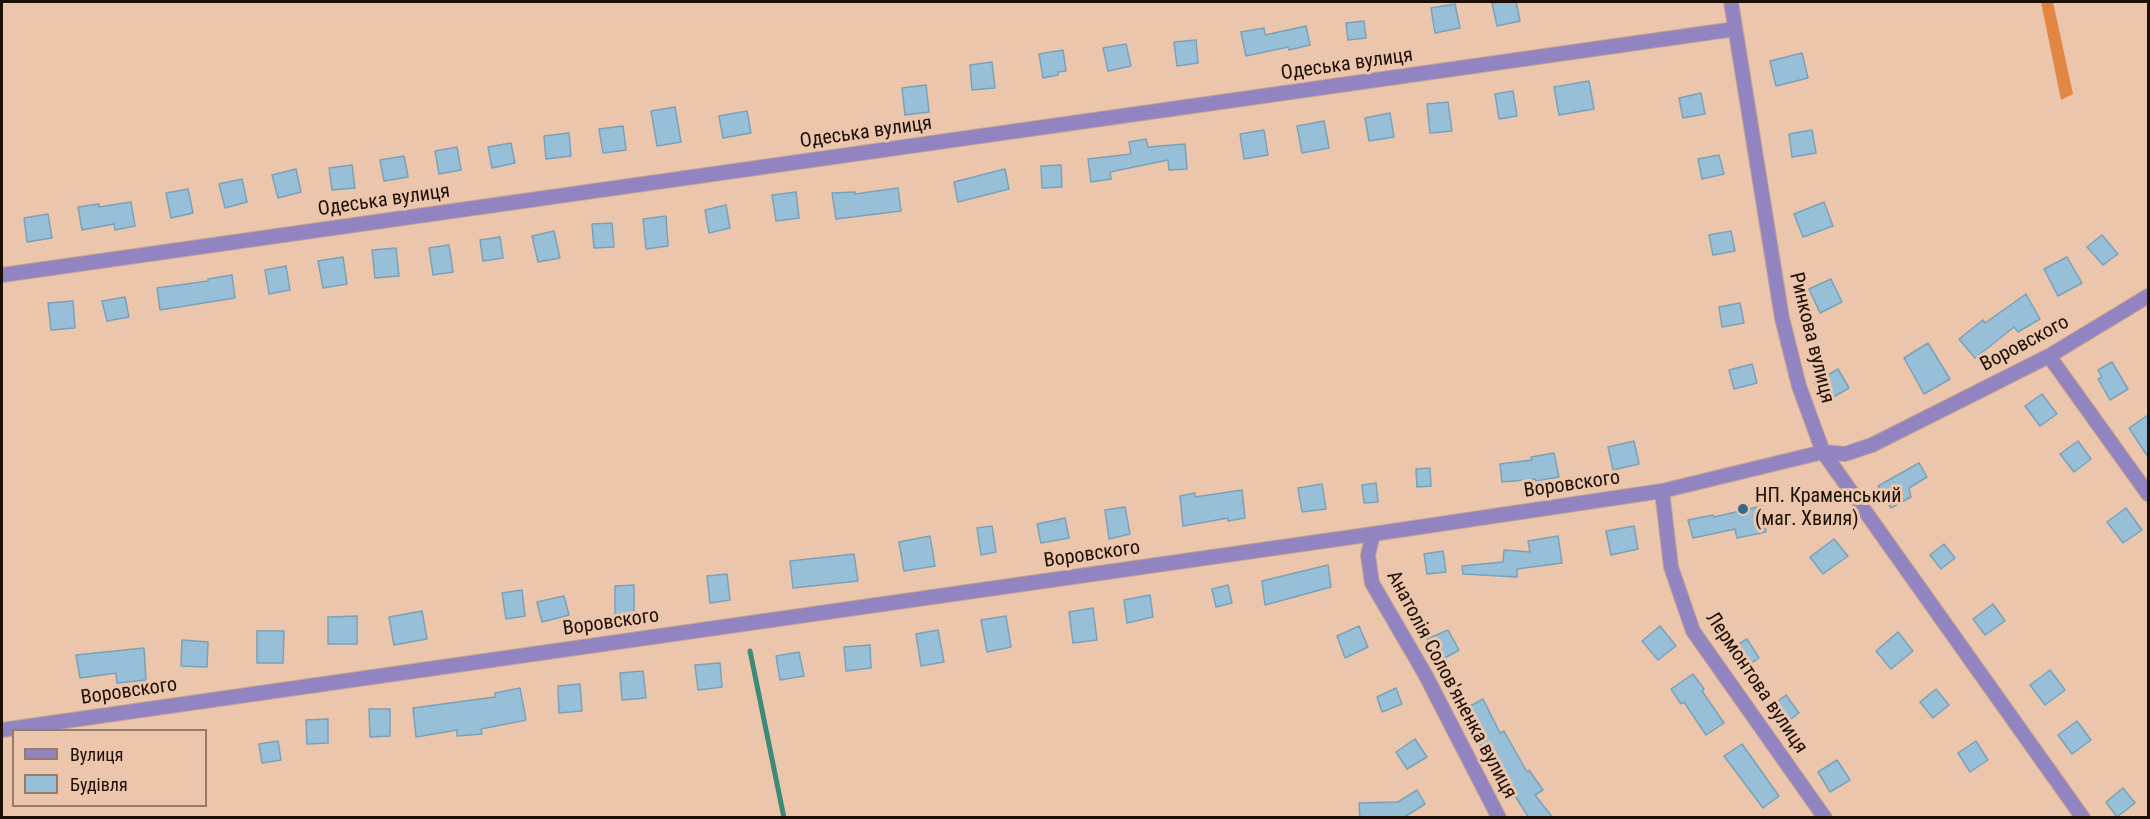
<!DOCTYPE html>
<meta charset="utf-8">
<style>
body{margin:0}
#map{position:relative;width:2150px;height:819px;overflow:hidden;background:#ebc5ac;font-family:"Roboto Condensed",sans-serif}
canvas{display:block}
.frame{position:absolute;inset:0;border:3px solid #1c0f06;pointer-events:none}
.legend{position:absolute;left:12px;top:729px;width:195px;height:78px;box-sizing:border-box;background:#ebc5ac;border:2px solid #987c6a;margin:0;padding:8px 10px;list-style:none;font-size:18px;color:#1c0f06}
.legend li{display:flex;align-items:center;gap:12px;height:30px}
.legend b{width:30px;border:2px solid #987c6a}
</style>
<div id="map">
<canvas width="2150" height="819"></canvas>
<div class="frame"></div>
<ul class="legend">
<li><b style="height:8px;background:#9284c0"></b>Вулиця</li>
<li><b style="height:16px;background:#97c0d8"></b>Будівля</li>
</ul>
</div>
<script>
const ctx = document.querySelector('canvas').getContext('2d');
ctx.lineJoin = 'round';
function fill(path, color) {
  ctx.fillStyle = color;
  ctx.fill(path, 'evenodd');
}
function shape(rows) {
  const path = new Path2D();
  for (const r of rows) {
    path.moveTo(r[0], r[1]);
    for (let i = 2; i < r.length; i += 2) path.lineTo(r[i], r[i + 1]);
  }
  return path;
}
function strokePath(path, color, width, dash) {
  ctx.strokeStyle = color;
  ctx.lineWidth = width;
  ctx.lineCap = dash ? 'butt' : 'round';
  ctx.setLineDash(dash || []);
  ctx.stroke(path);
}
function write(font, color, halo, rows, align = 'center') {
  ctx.font = font + ' "Roboto Condensed",sans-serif';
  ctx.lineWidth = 6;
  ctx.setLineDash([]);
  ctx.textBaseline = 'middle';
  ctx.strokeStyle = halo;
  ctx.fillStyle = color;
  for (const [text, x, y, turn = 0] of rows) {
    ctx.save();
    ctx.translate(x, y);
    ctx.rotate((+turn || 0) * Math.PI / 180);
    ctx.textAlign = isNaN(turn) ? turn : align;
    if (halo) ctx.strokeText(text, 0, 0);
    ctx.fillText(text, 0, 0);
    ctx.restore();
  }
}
fill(shape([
 [2041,2,2053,2,2073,94,2061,100]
]), '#e28743');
strokePath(shape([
 [750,651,784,818]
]), '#3c8b77', 5);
const building = shape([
 [1501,2,1516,2,1520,21,1497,26,1492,3,1501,2],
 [1455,4,1460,28,1435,33,1431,8,1455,4],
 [1364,21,1366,38,1348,40,1346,23,1364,21],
 [1306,26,1310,45,1289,50,1288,47,1246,56,1241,32,1264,28,1265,35,1306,26],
 [1196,40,1198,63,1177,66,1174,42,1196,40],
 [1126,44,1131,66,1108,71,1103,48,1126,44],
 [1063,50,1066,71,1058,72,1058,75,1043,78,1039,54,1063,50],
 [1802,53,1808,78,1776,86,1770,61,1802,53],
 [992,62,995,88,972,90,970,65,992,62],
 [1589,81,1594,109,1559,115,1554,87,1589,81],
 [926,85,929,112,905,115,902,88,926,85],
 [1513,91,1517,116,1499,119,1495,94,1513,91],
 [1701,93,1705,114,1683,118,1679,98,1701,93],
 [1448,102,1452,131,1430,133,1427,104,1448,102],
 [675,107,681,142,657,146,651,111,675,107],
 [747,111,751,133,723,138,719,116,747,111],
 [1390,113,1394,137,1369,141,1365,118,1390,113],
 [1324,121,1329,148,1302,153,1297,126,1324,121],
 [623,126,626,150,603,153,599,129,623,126],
 [1264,130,1268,155,1244,159,1240,134,1264,130],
 [1812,130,1816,153,1792,157,1789,134,1812,130],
 [569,133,571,156,546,159,544,136,569,133],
 [1146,139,1148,147,1185,144,1187,169,1169,170,1168,160,1110,172,1111,179,1091,182,1088,159,1131,154,1129,142,1146,139],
 [511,143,515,163,492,168,488,147,511,143],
 [457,147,461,170,439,174,435,151,457,147],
 [1719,155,1724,174,1702,179,1698,159,1719,155],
 [404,156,408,177,384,181,380,160,404,156],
 [352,165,355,188,332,190,329,168,352,165],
 [1061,165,1062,187,1042,188,1041,166,1061,165],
 [296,169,301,192,278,198,272,175,296,169],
 [1005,169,1009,189,958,202,954,182,1005,169],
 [242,179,247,202,225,208,219,184,242,179],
 [898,188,901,211,836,219,832,193,855,192,855,194,898,188],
 [188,189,193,213,171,218,166,193,188,189],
 [796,192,799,218,776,221,772,195,796,192],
 [131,202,135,226,115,230,114,224,82,230,78,207,99,204,99,207,131,202],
 [1824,202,1833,226,1803,237,1794,214,1824,202],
 [726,205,730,228,709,233,705,210,726,205],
 [48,214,52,238,27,242,24,218,48,214],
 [666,216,668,246,646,249,643,219,666,216],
 [612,223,614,247,594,248,592,224,612,223],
 [554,231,560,258,538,262,532,236,554,231],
 [1731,231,1735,251,1713,255,1709,235,1731,231],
 [2102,235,2118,254,2103,265,2087,247,2102,235],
 [500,237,503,258,483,261,480,240,500,237],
 [449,245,453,272,433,275,429,248,449,245],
 [396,248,399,276,375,278,372,250,396,248],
 [343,257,347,284,323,288,318,261,343,257],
 [2067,257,2082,283,2058,296,2044,269,2067,257],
 [286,266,290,290,269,294,265,270,286,266],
 [232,275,235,298,160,310,157,288,208,281,208,279,232,275],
 [1831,279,1842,302,1820,313,1809,289,1831,279],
 [2026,294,2040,319,2018,332,2014,327,1975,358,1959,339,1983,320,1985,323,2026,294],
 [125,297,129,317,107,321,102,301,125,297],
 [73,301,75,328,51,330,48,303,73,301],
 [1740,303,1744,323,1722,327,1719,307,1740,303],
 [1928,343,1950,379,1924,394,1904,358,1928,343],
 [2112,362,2128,389,2110,400,2098,379,2102,377,2098,370,2112,362],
 [1752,364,1757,383,1734,389,1729,370,1752,364],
 [1838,369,1849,388,1825,402,1814,383,1838,369],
 [2042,394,2057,414,2040,426,2025,406,2042,394],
 [2148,415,2148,457,2129,428,2148,415],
 [1634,441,1639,464,1613,470,1608,447,1634,441],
 [2078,441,2091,459,2074,472,2060,454,2078,441],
 [1554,453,1559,477,1536,481,1535,479,1502,482,1500,464,1532,460,1531,457,1554,453],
 [1919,463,1927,477,1909,488,1911,497,1891,508,1878,486,1919,463],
 [1430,468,1431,486,1417,487,1416,469,1430,468],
 [1376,483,1378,502,1364,503,1362,485,1376,483],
 [1322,484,1326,509,1302,512,1298,488,1322,484],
 [1242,490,1245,518,1228,521,1228,518,1183,526,1180,496,1195,493,1195,497,1242,490],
 [1762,506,1766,532,1737,538,1735,529,1693,538,1688,520,1713,515,1714,517,1762,506],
 [1125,507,1130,534,1109,539,1105,510,1125,507],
 [2126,508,2142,530,2123,543,2107,522,2126,508],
 [1065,518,1069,538,1041,543,1037,524,1065,518],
 [992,526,996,552,981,555,977,528,992,526],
 [1634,526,1638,549,1611,555,1606,531,1634,526],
 [930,536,935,566,904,571,899,542,930,536],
 [1558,536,1562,563,1517,569,1517,577,1463,574,1462,566,1503,562,1504,550,1530,552,1528,541,1558,536],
 [1834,539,1848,556,1823,574,1810,557,1834,539],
 [1944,544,1955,558,1941,569,1930,555,1944,544],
 [1443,551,1446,572,1427,574,1424,554,1443,551],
 [854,554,858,581,793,588,790,561,854,554],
 [1328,565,1331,587,1265,605,1262,581,1328,565],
 [727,574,730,600,710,603,707,576,727,574],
 [634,585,634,614,615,614,615,586,634,585],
 [1228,585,1232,603,1216,607,1212,589,1228,585],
 [522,590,525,616,506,619,502,593,522,590],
 [1150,595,1153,617,1127,623,1124,600,1150,595],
 [564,596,569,615,542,622,537,602,564,596],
 [1993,604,2005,621,1985,635,1973,619,1993,604],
 [1093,608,1097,640,1073,643,1069,612,1093,608],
 [422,611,427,639,394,645,389,617,422,611],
 [357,616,357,644,328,644,328,617,357,616],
 [1006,616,1011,647,987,652,981,620,1006,616],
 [1359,626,1368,647,1345,658,1337,636,1359,626],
 [1660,626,1676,646,1658,660,1642,641,1660,626],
 [938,630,944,662,921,666,916,634,938,630],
 [1448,630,1459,650,1438,662,1427,639,1448,630],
 [257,631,284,631,283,663,257,663,257,631],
 [1898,632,1913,651,1891,669,1876,651,1898,632],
 [1747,639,1759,658,1743,669,1730,649,1747,639],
 [182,640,208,642,207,667,181,666,182,640],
 [870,645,871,668,846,671,844,647,870,645],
 [144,648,146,680,117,683,116,673,80,678,76,655,144,648],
 [799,652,804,676,780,680,776,656,799,652],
 [720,663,722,687,698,690,695,665,720,663],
 [2050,670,2065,690,2045,705,2030,685,2050,670],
 [643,671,646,698,622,700,620,673,643,671],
 [1693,674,1704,689,1702,691,1724,723,1706,735,1684,702,1681,704,1671,689,1693,674],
 [580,684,582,711,559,713,558,686,580,684],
 [520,688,526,720,481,729,482,734,457,736,457,730,416,737,413,708,495,697,495,693,520,688],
 [1396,688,1402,704,1382,712,1377,697,1396,688],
 [1936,689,1949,705,1933,718,1920,702,1936,689],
 [1786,695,1799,713,1783,725,1770,707,1786,695],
 [1483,699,1500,733,1504,731,1527,772,1529,770,1543,790,1535,795,1553,818,1529,818,1495,764,1492,766,1461,711,1483,699],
 [369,709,390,709,390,736,370,737,369,709],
 [328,719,328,743,307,744,306,720,328,719],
 [2077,721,2091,740,2072,754,2058,735,2077,721],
 [1415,739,1427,757,1407,769,1396,752,1415,739],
 [278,741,281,760,262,763,259,744,278,741],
 [1976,741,1988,760,1970,772,1958,753,1976,741],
 [1742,744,1779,796,1763,808,1724,756,1742,744],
 [1837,760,1850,780,1830,792,1818,772,1837,760],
 [2123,788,2135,803,2117,817,2106,802,2123,788],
 [1417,790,1425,804,1403,818,1360,818,1359,803,1398,802,1417,790]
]);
fill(building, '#97c0d8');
strokePath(building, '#79a1b8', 1.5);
const minor = shape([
 [1731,2,1782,318,1799,386,1823,452,2083,818],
 [2,275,1735,29],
 [2049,356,2148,494],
 [1662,491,1671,567,1693,631,1825,818],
 [1373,534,1368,555,1372,583,1425,674,1499,818],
 [2,730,1373,534,1662,491,1823,452,1845,454,1872,445,2049,356,2148,296]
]);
strokePath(minor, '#c6a48e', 16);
strokePath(minor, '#9284c0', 14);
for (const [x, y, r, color] of [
 [1743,509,6,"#356986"]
]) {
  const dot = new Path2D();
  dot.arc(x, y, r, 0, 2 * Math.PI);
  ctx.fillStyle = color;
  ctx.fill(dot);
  strokePath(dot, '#ebc5ac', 2);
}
write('20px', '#1c0f06', '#ebc5ac', [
 ["Одеська вулиця",1347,65,-8],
 ["Одеська вулиця",866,133,-8],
 ["Одеська вулиця",384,201,-8],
 ["Ринкова вулиця",1811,338,76],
 ["Воровского",2025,344,-28],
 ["Воровского",1572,485,-8],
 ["Воровского",1092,555,-8],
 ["Воровского",611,623,-8],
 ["Лермонтова вулиця",1756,683,56],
 ["Анатолія Солов'яненка вулиця",1451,685,62],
 ["Воровского",129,692,-8]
]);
write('20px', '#1c0f06', '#ebc5ac', [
 ["НП. Краменський",1755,497],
 ["(маг. Хвиля)",1755,520]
], 'left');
</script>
